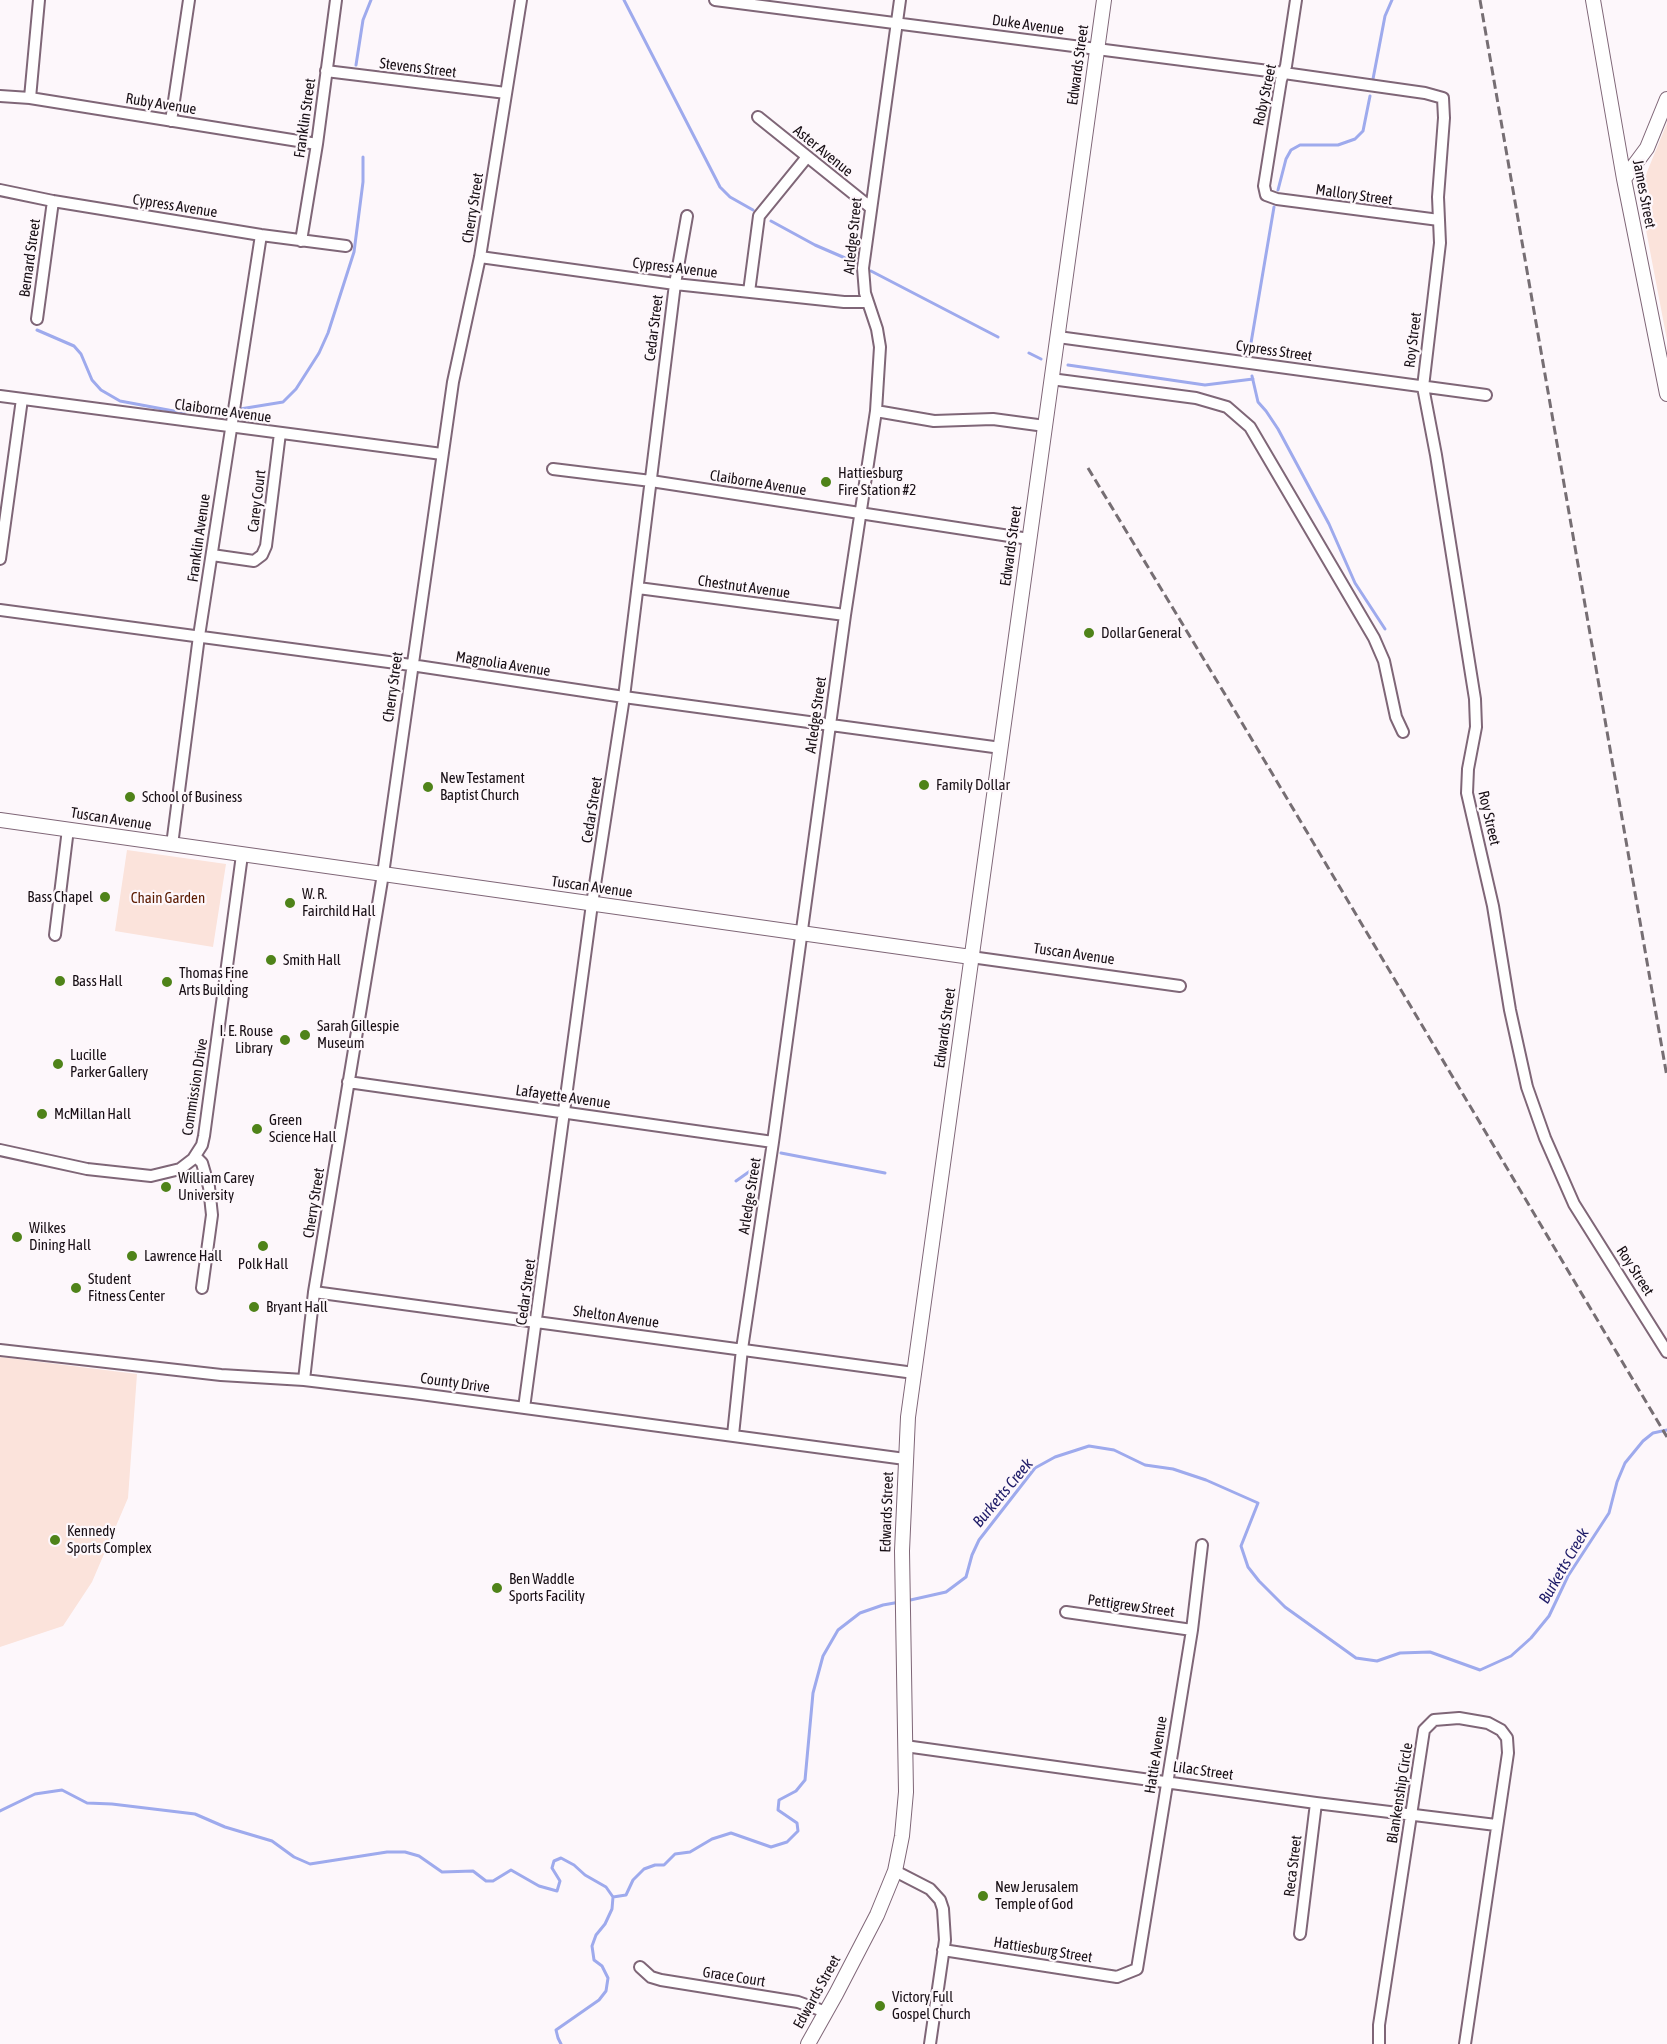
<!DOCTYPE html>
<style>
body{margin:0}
canvas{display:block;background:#fdf7fb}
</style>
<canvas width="1667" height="2044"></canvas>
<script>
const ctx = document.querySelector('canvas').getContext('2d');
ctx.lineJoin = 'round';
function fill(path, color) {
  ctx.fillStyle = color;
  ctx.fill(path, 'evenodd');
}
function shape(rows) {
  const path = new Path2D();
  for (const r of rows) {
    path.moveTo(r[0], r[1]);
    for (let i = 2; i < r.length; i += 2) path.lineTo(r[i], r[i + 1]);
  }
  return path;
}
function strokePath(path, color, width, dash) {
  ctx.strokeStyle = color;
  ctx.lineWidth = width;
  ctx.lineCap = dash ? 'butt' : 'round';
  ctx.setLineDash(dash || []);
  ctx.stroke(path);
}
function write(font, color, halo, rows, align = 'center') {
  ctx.font = font + ' "Asap Condensed",sans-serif';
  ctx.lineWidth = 4.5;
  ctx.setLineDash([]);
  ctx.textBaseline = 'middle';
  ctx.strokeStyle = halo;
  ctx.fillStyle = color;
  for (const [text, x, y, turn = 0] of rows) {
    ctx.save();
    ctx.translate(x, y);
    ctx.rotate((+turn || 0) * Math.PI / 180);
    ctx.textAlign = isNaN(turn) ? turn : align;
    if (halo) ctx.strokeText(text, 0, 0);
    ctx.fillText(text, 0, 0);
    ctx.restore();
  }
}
fill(shape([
 [1667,123,1667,340,1642,209,1642,194,1647,172],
 [127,850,226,864,213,947,115,931],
 [0,1357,137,1374,128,1498,92,1582,63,1626,0,1647]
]), '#fbe3db');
strokePath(shape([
 [624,0,720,187,730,197,753,210],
 [356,65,363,20,371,0],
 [1373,79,1385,16,1392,0],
 [1278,190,1286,159,1291,150,1300,145,1338,145,1355,139,1363,131,1370,96],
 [771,221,815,245,852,261],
 [871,271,998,337],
 [37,330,74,346,81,354,92,380,101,390,120,401,179,412,224,410],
 [1029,353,1041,359],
 [1251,354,1251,343,1274,207],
 [1068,365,1205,385,1253,379],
 [1252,376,1258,402,1266,411,1278,429,1329,524,1355,583,1385,629],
 [240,409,283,402,296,389,319,353,328,333,354,252,363,182,363,157],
 [781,1153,885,1173],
 [736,1181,760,1164],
 [906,1601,946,1592,966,1577,972,1555,979,1540,1035,1468,1055,1457,1089,1446,1114,1450,1145,1465,1173,1469,1206,1480,1258,1503,1241,1546,1248,1567,1259,1581,1285,1607,1356,1658,1377,1661,1400,1653,1430,1652,1480,1670,1511,1656,1531,1638,1549,1616,1568,1576,1609,1513,1617,1482,1625,1463,1643,1441,1653,1433,1667,1430],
 [0,1811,35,1794,62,1790,87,1803,112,1804,195,1814,225,1827,272,1841,294,1857,310,1864,387,1852,405,1852,419,1856,442,1872,473,1871,486,1881,493,1881,511,1870,539,1886,557,1891,560,1881,552,1868,554,1861,561,1858,574,1865,585,1875,606,1887,613,1897],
 [561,2044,558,2038,556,2030,599,2000,606,1991,608,1978,602,1966,594,1960,592,1946,596,1935,605,1924,612,1909,613,1897,626,1895,633,1880,644,1869,655,1865,664,1865,675,1854,690,1852,712,1839,731,1833,771,1847,787,1842,798,1831,797,1823,778,1810,779,1800,796,1791,805,1780,813,1693,823,1656,838,1630,860,1613,883,1605,900,1602]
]), '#9eaaed', 3);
const street = shape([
 [715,0,1284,73,1425,93,1443,98,1444,118,1438,197,1440,243,1423,387,1436,455,1475,699,1476,727,1468,769,1467,793,1493,906,1510,1010,1527,1087,1545,1138,1574,1204,1667,1352],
 [1296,0,1286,66,1281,80,1264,186,1266,195,1277,199,1439,220],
 [326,71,506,93],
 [0,96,30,98,317,144],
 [30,98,39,0],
 [758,117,870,207],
 [171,121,189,0],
 [0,190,53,201,261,235,346,246],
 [301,241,317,144,336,0],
 [480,257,675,284,844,302,868,302],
 [749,292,759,216,807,157],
 [37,319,53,201],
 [1058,337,1486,395],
 [1051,379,1196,398,1227,407,1250,427,1374,638,1384,661,1396,717,1403,732],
 [0,396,442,454],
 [876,411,934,421,993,419,1045,426],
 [553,469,651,481,1029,539],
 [212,555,254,561,262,555,266,546,280,433],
 [0,559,22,399],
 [638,588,845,615],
 [0,610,411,665,624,697,1001,748],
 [172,845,199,636,261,235],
 [55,935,68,829],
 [971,957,1180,986],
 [348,1082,773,1142],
 [0,1150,87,1169,151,1176,180,1169,193,1159,202,1145,204,1136,242,855],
 [195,1156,202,1163,209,1187,212,1215,202,1288],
 [314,1292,914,1373],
 [0,1350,221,1375,304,1380,413,1393,905,1459],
 [304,1380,314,1292,383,874,453,382,480,257,521,0],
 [524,1408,592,904,624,697,675,284,687,216],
 [733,1435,742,1349,773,1142,845,615,876,411,880,347,877,329,865,293,863,268,900,0],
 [1066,1612,1192,1630],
 [905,1746,1316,1803,1496,1825],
 [895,1871,930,1889,940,1900,943,1909,945,1940,930,2044],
 [1300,1934,1316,1803],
 [943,1950,1117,1977,1137,1969,1192,1630,1202,1545],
 [640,1967,651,1977,661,1980,798,2002,826,2012],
 [1379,2044,1379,2025,1424,1730,1434,1720,1459,1718,1488,1723,1501,1730,1507,1738,1508,1753,1465,2044]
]);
const secondary = shape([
 [1593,0,1624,179,1667,394],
 [1624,179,1647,148,1667,99],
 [0,820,971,957],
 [808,2044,836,1994,877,1915,895,1871,902,1836,906,1792,902,1551,908,1417,1104,0]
]);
strokePath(street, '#7f6677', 14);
strokePath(secondary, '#7f6677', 16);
strokePath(street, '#fff', 10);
strokePath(secondary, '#fff', 14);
strokePath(shape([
 [1480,0,1667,1077],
 [1088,468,1226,696,1667,1437]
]), '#766e73', 3, [9, 4.5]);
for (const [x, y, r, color] of [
 [826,482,6,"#4f8319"],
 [1089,633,6,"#4f8319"],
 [924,785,6,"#4f8319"],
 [428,787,6,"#4f8319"],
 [130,797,6,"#4f8319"],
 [105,897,6,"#4f8319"],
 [290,903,6,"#4f8319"],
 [271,960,6,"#4f8319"],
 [60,981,6,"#4f8319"],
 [167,982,6,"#4f8319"],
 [305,1035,6,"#4f8319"],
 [285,1040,6,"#4f8319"],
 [58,1064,6,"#4f8319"],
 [42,1114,6,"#4f8319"],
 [257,1129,6,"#4f8319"],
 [166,1187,6,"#4f8319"],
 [17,1237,6,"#4f8319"],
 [263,1246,6,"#4f8319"],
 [132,1256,6,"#4f8319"],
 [76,1288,6,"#4f8319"],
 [254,1307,6,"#4f8319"],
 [55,1540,6,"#4f8319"],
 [497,1588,6,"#4f8319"],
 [983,1896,6,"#4f8319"],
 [880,2006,6,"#4f8319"]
]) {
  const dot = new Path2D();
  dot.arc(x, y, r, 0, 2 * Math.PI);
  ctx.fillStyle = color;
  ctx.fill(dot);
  strokePath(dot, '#fdf7fb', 2);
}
write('15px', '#180f15', '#fdf7fb', [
 ["Duke Avenue",1028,25,8],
 ["Edwards Street",1078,65,-82],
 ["Stevens Street",418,68,7],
 ["Roby Street",1265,95,-78],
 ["Ruby Avenue",161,104,9],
 ["Franklin Street",305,118,-82],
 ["Aster Avenue",823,151,39],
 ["James Street",1644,194,79],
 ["Mallory Street",1354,195,8],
 ["Cypress Avenue",175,206,9],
 ["Cherry Street",473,208,-81],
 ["Arledge Street",853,236,-84],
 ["Bernard Street",30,258,-82],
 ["Cypress Avenue",675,268,7],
 ["Cedar Street",654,328,-83],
 ["Roy Street",1413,340,-83],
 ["Cypress Street",1274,351,8],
 ["Claiborne Avenue",223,411,8],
 ["Claiborne Avenue",758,483,9],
 ["Carey Court",257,501,-83],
 ["Franklin Avenue",199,538,-82],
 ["Edwards Street",1011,546,-82],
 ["Chestnut Avenue",744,587,8],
 ["Magnolia Avenue",503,664,9],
 ["Cherry Street",393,687,-82],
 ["Arledge Street",816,715,-82],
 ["Cedar Street",592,810,-81],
 ["Roy Street",1489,818,77],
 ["Tuscan Avenue",111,819,9],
 ["Tuscan Avenue",592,887,8],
 ["Tuscan Avenue",1074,954,8],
 ["Edwards Street",945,1028,-82],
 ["Commission Drive",195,1087,-81],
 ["Lafayette Avenue",563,1097,8],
 ["Arledge Street",750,1196,-81],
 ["Cherry Street",314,1203,-81],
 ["Roy Street",1635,1271,57],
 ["Cedar Street",526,1292,-82],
 ["Shelton Avenue",616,1317,8],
 ["County Drive",455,1383,8],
 ["Edwards Street",887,1512,-88],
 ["Pettigrew Street",1131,1606,8],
 ["Hattie Avenue",1156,1755,-81],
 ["Lilac Street",1203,1771,8],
 ["Blankenship Circle",1400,1793,-81],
 ["Reca Street",1293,1866,-83],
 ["Hattiesburg Street",1043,1950,9],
 ["Grace Court",734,1977,9],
 ["Edwards Street",817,1992,-61]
]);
write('15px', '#180f15', '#fdf7fb', [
 ["Hattiesburg",838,473],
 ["Fire Station #2",838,490],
 ["Dollar General",1101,633],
 ["New Testament",440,778],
 ["Baptist Church",440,795],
 ["Family Dollar",936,785],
 ["School of Business",142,797],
 ["W. R.",302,894],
 ["Fairchild Hall",302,911],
 ["Bass Chapel",93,897,"right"],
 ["Smith Hall",283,960],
 ["Thomas Fine",179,973],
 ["Arts Building",179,990],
 ["Bass Hall",72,981],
 ["Sarah Gillespie",317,1026],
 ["Museum",317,1043],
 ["I. E. Rouse",273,1031,"right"],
 ["Library",273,1048,"right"],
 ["Lucille",70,1055],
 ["Parker Gallery",70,1072],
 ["McMillan Hall",54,1114],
 ["Green",269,1120],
 ["Science Hall",269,1137],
 ["William Carey",178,1178],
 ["University",178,1195],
 ["Wilkes",29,1228],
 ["Dining Hall",29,1245],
 ["Lawrence Hall",144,1256],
 ["Polk Hall",263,1264,"center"],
 ["Student",88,1279],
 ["Fitness Center",88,1296],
 ["Bryant Hall",266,1307],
 ["Kennedy",67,1531],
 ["Sports Complex",67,1548],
 ["Ben Waddle",509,1579],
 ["Sports Facility",509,1596],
 ["New Jerusalem",995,1887],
 ["Temple of God",995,1904],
 ["Victory Full",892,1997],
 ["Gospel Church",892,2014]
], 'left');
write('15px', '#5c1b00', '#fdf7fb', [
 ["Chain Garden",168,898]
]);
write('italic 16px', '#1f1c68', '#fdf7fb', [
 ["Burketts Creek",1003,1493,-50],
 ["Burketts Creek",1564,1566,-60]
]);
</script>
